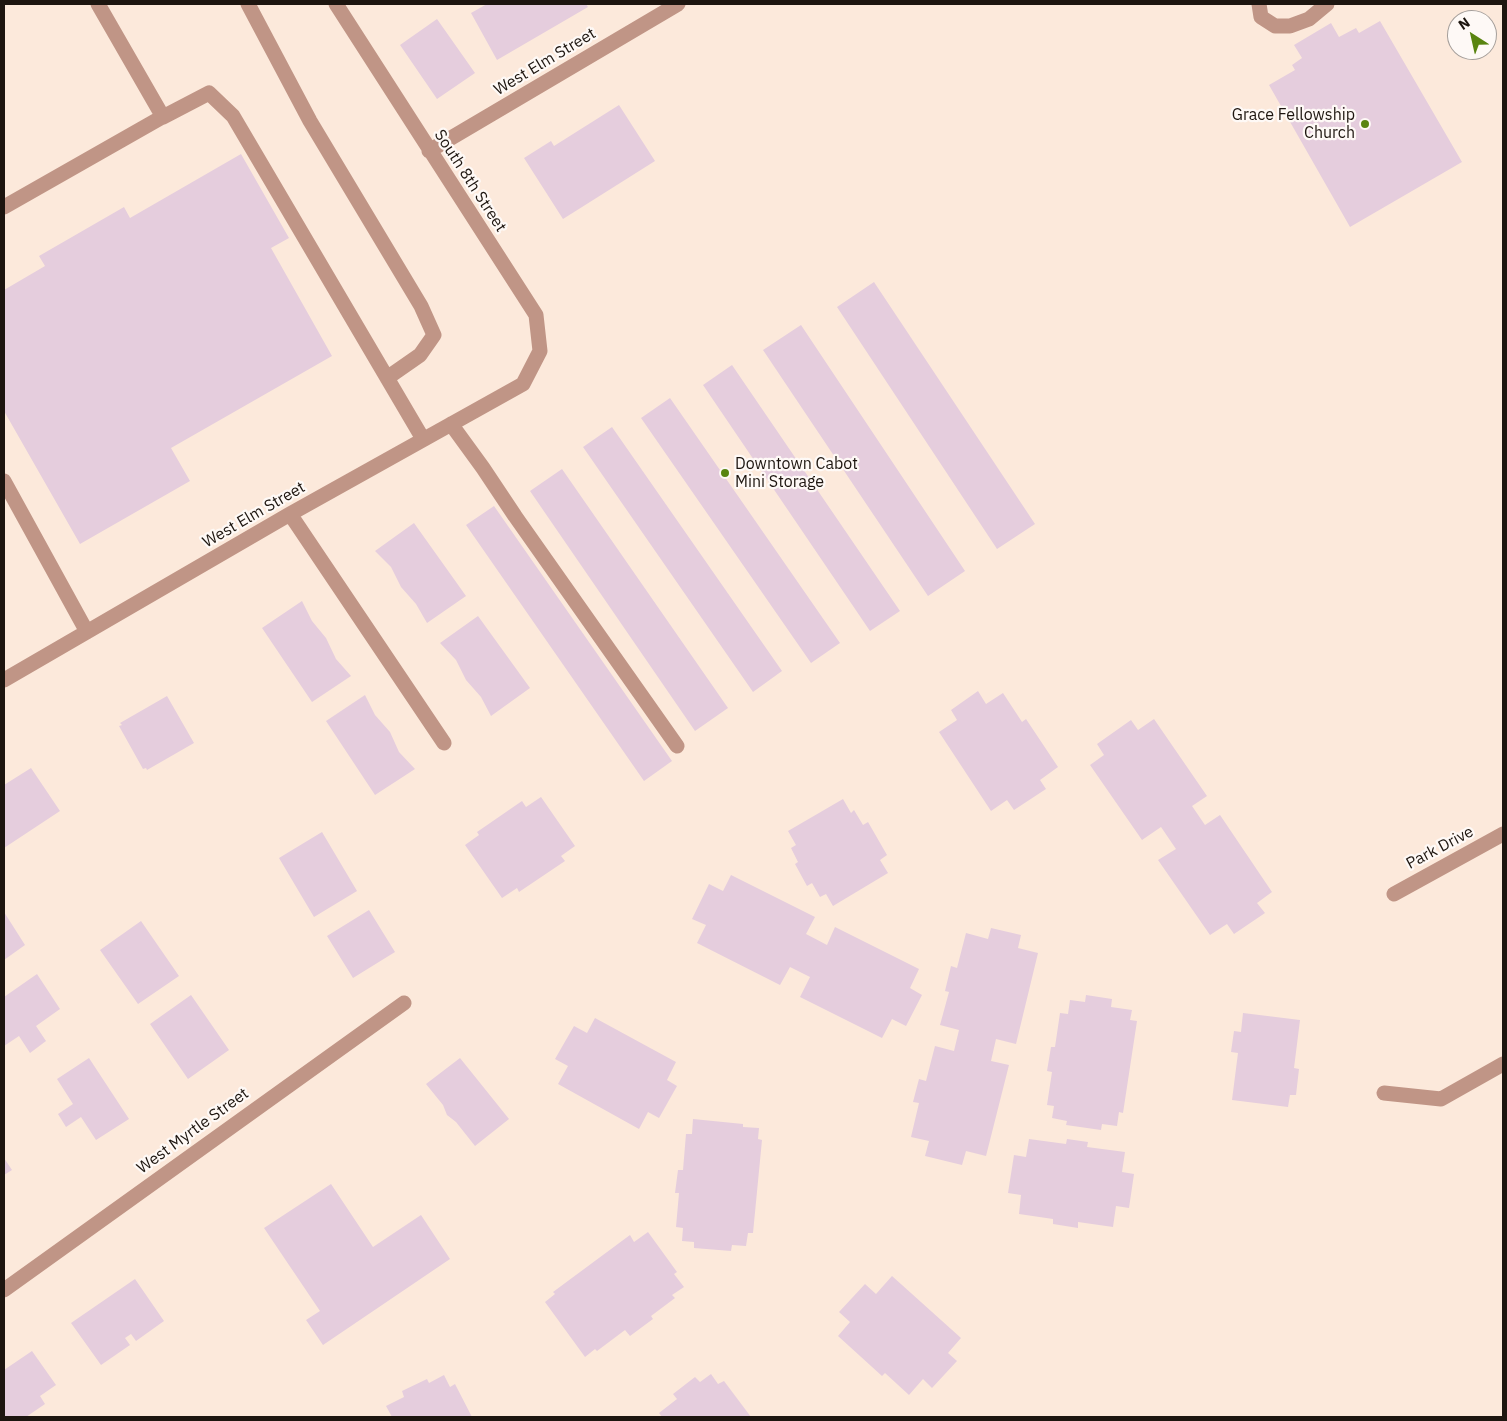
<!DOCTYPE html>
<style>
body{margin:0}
#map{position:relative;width:1507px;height:1421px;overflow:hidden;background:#fce9db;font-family:"IBM Plex Sans",sans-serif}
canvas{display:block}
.frame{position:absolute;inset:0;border:5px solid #1d150f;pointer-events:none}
.north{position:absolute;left:1447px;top:10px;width:50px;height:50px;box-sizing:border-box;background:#fef9f6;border:1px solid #a49e9a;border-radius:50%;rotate:325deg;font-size:14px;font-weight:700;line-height:20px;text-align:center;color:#1d150f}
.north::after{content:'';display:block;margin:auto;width:18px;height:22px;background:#598410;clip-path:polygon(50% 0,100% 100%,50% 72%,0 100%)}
</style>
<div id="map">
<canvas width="1507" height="1421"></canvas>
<div class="frame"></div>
<div class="north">N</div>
</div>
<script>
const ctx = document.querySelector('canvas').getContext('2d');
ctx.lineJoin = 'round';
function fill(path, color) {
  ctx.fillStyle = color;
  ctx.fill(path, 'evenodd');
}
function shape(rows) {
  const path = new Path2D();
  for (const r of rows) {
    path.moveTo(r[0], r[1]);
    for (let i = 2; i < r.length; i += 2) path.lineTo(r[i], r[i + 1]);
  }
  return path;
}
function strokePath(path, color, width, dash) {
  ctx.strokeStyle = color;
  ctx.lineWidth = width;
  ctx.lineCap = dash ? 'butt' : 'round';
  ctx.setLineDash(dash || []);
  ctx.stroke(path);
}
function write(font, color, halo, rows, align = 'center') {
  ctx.font = font + ' "IBM Plex Sans",sans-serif';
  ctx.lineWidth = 4.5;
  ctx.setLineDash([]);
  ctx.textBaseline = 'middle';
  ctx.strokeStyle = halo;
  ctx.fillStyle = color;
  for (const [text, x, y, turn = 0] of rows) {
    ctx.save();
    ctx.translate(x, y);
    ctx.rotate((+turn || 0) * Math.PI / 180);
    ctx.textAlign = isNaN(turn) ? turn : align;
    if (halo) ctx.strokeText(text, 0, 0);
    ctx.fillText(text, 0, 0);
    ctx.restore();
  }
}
fill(shape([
 [487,4,586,4,588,7,497,60,471,13],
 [437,19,475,73,437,99,400,45],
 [1380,21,1462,162,1350,227,1269,85,1295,70,1292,65,1302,58,1294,45,1331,23,1339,37,1356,28,1359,33],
 [619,105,655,161,563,219,524,158,551,141,554,146],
 [241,154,289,238,271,248,332,356,171,448,190,481,80,544,4,411,4,290,45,266,39,256,124,207,130,218],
 [874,282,1035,524,997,549,837,307],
 [801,325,965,571,928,596,763,350],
 [732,365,900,611,870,631,703,385],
 [670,398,840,643,811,663,641,418],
 [612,427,782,671,753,692,583,447],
 [562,469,728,708,695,731,530,491],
 [494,506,672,761,644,781,466,525],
 [414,523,466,596,427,623,416,604,401,587,391,567,375,551],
 [302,601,312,621,326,638,336,659,351,676,312,702,262,628],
 [478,616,530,688,491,716,481,697,466,680,456,660,440,643],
 [978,691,986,704,1003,693,1022,722,1026,719,1058,767,1040,780,1046,789,1014,810,1007,800,991,811,939,732,957,720,951,710],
 [365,695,375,715,390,732,399,752,415,769,375,795,326,721],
 [167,696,194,743,147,770,146,768,143,769,119,726,122,725,120,723],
 [1154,719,1207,796,1192,806,1205,825,1220,815,1272,892,1257,903,1265,913,1234,934,1227,924,1210,935,1158,860,1176,849,1161,827,1142,840,1090,765,1104,755,1097,744,1131,720,1138,730],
 [31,768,60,811,4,848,4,785],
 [541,797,575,846,561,856,565,861,519,892,517,888,502,898,465,845,479,835,477,832,522,801,526,807],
 [843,799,851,813,854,810,863,825,868,822,887,855,880,860,888,873,833,906,826,894,820,897,812,883,807,886,795,864,798,862,791,848,796,845,788,831],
 [322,832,357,891,314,917,279,858],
 [731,875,815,917,806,934,827,945,835,927,919,969,910,988,922,995,906,1026,892,1019,882,1038,800,997,810,977,790,967,780,985,697,943,706,925,692,919,709,884,723,891],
 [369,910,395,952,353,978,327,936],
 [4,912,25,945,4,960],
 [141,921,179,976,138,1004,100,950],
 [991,928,1021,935,1018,948,1038,953,1016,1044,996,1039,991,1061,1009,1065,986,1156,966,1151,962,1165,925,1156,929,1141,911,1137,919,1103,913,1102,919,1079,926,1081,935,1046,954,1051,959,1030,940,1025,949,992,945,991,951,966,957,968,966,933,988,939],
 [37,974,60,1009,36,1026,46,1041,30,1053,19,1036,4,1046,4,997],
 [191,995,229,1050,188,1079,150,1024],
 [1086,995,1112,999,1111,1007,1132,1010,1130,1020,1137,1021,1123,1113,1119,1112,1117,1126,1102,1124,1101,1130,1066,1125,1067,1121,1052,1118,1054,1106,1047,1105,1052,1072,1047,1071,1051,1047,1055,1047,1060,1013,1068,1014,1070,1000,1085,1002],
 [1243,1013,1300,1020,1294,1068,1299,1069,1296,1095,1290,1095,1288,1107,1232,1100,1238,1053,1231,1052,1234,1031,1241,1032],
 [595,1018,676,1062,667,1080,677,1086,659,1118,648,1112,639,1129,558,1084,568,1066,555,1059,574,1026,587,1033],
 [89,1058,129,1119,96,1140,81,1117,66,1127,58,1114,73,1104,57,1079],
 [460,1058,509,1119,475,1146,456,1122,447,1115,443,1105,426,1084],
 [693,1119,743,1124,743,1127,759,1128,758,1139,762,1140,753,1233,748,1233,746,1246,732,1245,731,1251,694,1248,694,1242,682,1241,683,1228,676,1227,679,1193,675,1193,678,1170,683,1170,686,1134,692,1134],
 [1029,1139,1066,1144,1067,1139,1088,1142,1087,1147,1125,1152,1122,1172,1134,1174,1129,1208,1116,1206,1113,1227,1078,1222,1078,1228,1053,1224,1053,1219,1019,1214,1021,1195,1008,1193,1014,1155,1026,1157],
 [4,1158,12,1170,4,1175],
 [331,1184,373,1247,421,1215,450,1259,323,1345,306,1320,320,1311,264,1228],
 [648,1232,677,1272,674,1274,684,1287,672,1295,675,1298,651,1316,653,1319,630,1336,625,1330,597,1351,595,1349,585,1357,545,1302,555,1294,553,1292,630,1235,634,1242],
 [892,1276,961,1338,948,1353,957,1361,932,1388,923,1379,909,1395,885,1373,882,1376,838,1336,850,1322,839,1312,865,1284,876,1294],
 [135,1279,164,1321,136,1341,131,1334,125,1338,130,1345,101,1365,71,1323],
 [32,1351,56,1385,40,1396,45,1404,26,1417,4,1417,4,1370],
 [711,1374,718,1384,724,1381,751,1417,662,1417,659,1413,677,1399,673,1394,695,1377,700,1382],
 [444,1375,450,1387,455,1384,472,1417,392,1417,386,1406,404,1397,402,1391,427,1379,429,1383]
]), '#e5cddd');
strokePath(shape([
 [248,4,310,121,421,306,434,335,420,355,387,378],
 [1259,4,1261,17,1275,26,1290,26,1309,19,1327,4],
 [163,117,209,93,233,116,423,439],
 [429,151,678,4],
 [4,207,164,116,163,117,98,4],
 [451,424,483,468,515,516,677,746],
 [4,481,87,632],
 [290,514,444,743],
 [4,680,290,514,523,384,540,351,536,315,336,4],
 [1394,894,1503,834],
 [1384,1093,1441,1099,1503,1064],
 [4,1290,404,1003]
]), '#c09586', 15);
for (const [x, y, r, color] of [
 [1365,124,5,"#598410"],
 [725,473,5,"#598410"]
]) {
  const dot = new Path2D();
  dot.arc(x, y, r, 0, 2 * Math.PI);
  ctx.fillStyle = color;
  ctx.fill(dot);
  strokePath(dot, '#fef9f6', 2);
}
write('16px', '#1d150f', '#fef9f6', [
 ["West Elm Street",545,62,-31],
 ["South 8th Street",470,181,57],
 ["West Elm Street",254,515,-30],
 ["Park Drive",1440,848,-28],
 ["West Myrtle Street",193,1131,-36]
]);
write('16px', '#1d150f', '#fef9f6', [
 ["Grace Fellowship",1355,115],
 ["Church",1355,133],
 ["Downtown Cabot",735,464,"left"],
 ["Mini Storage",735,482,"left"]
], 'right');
</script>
